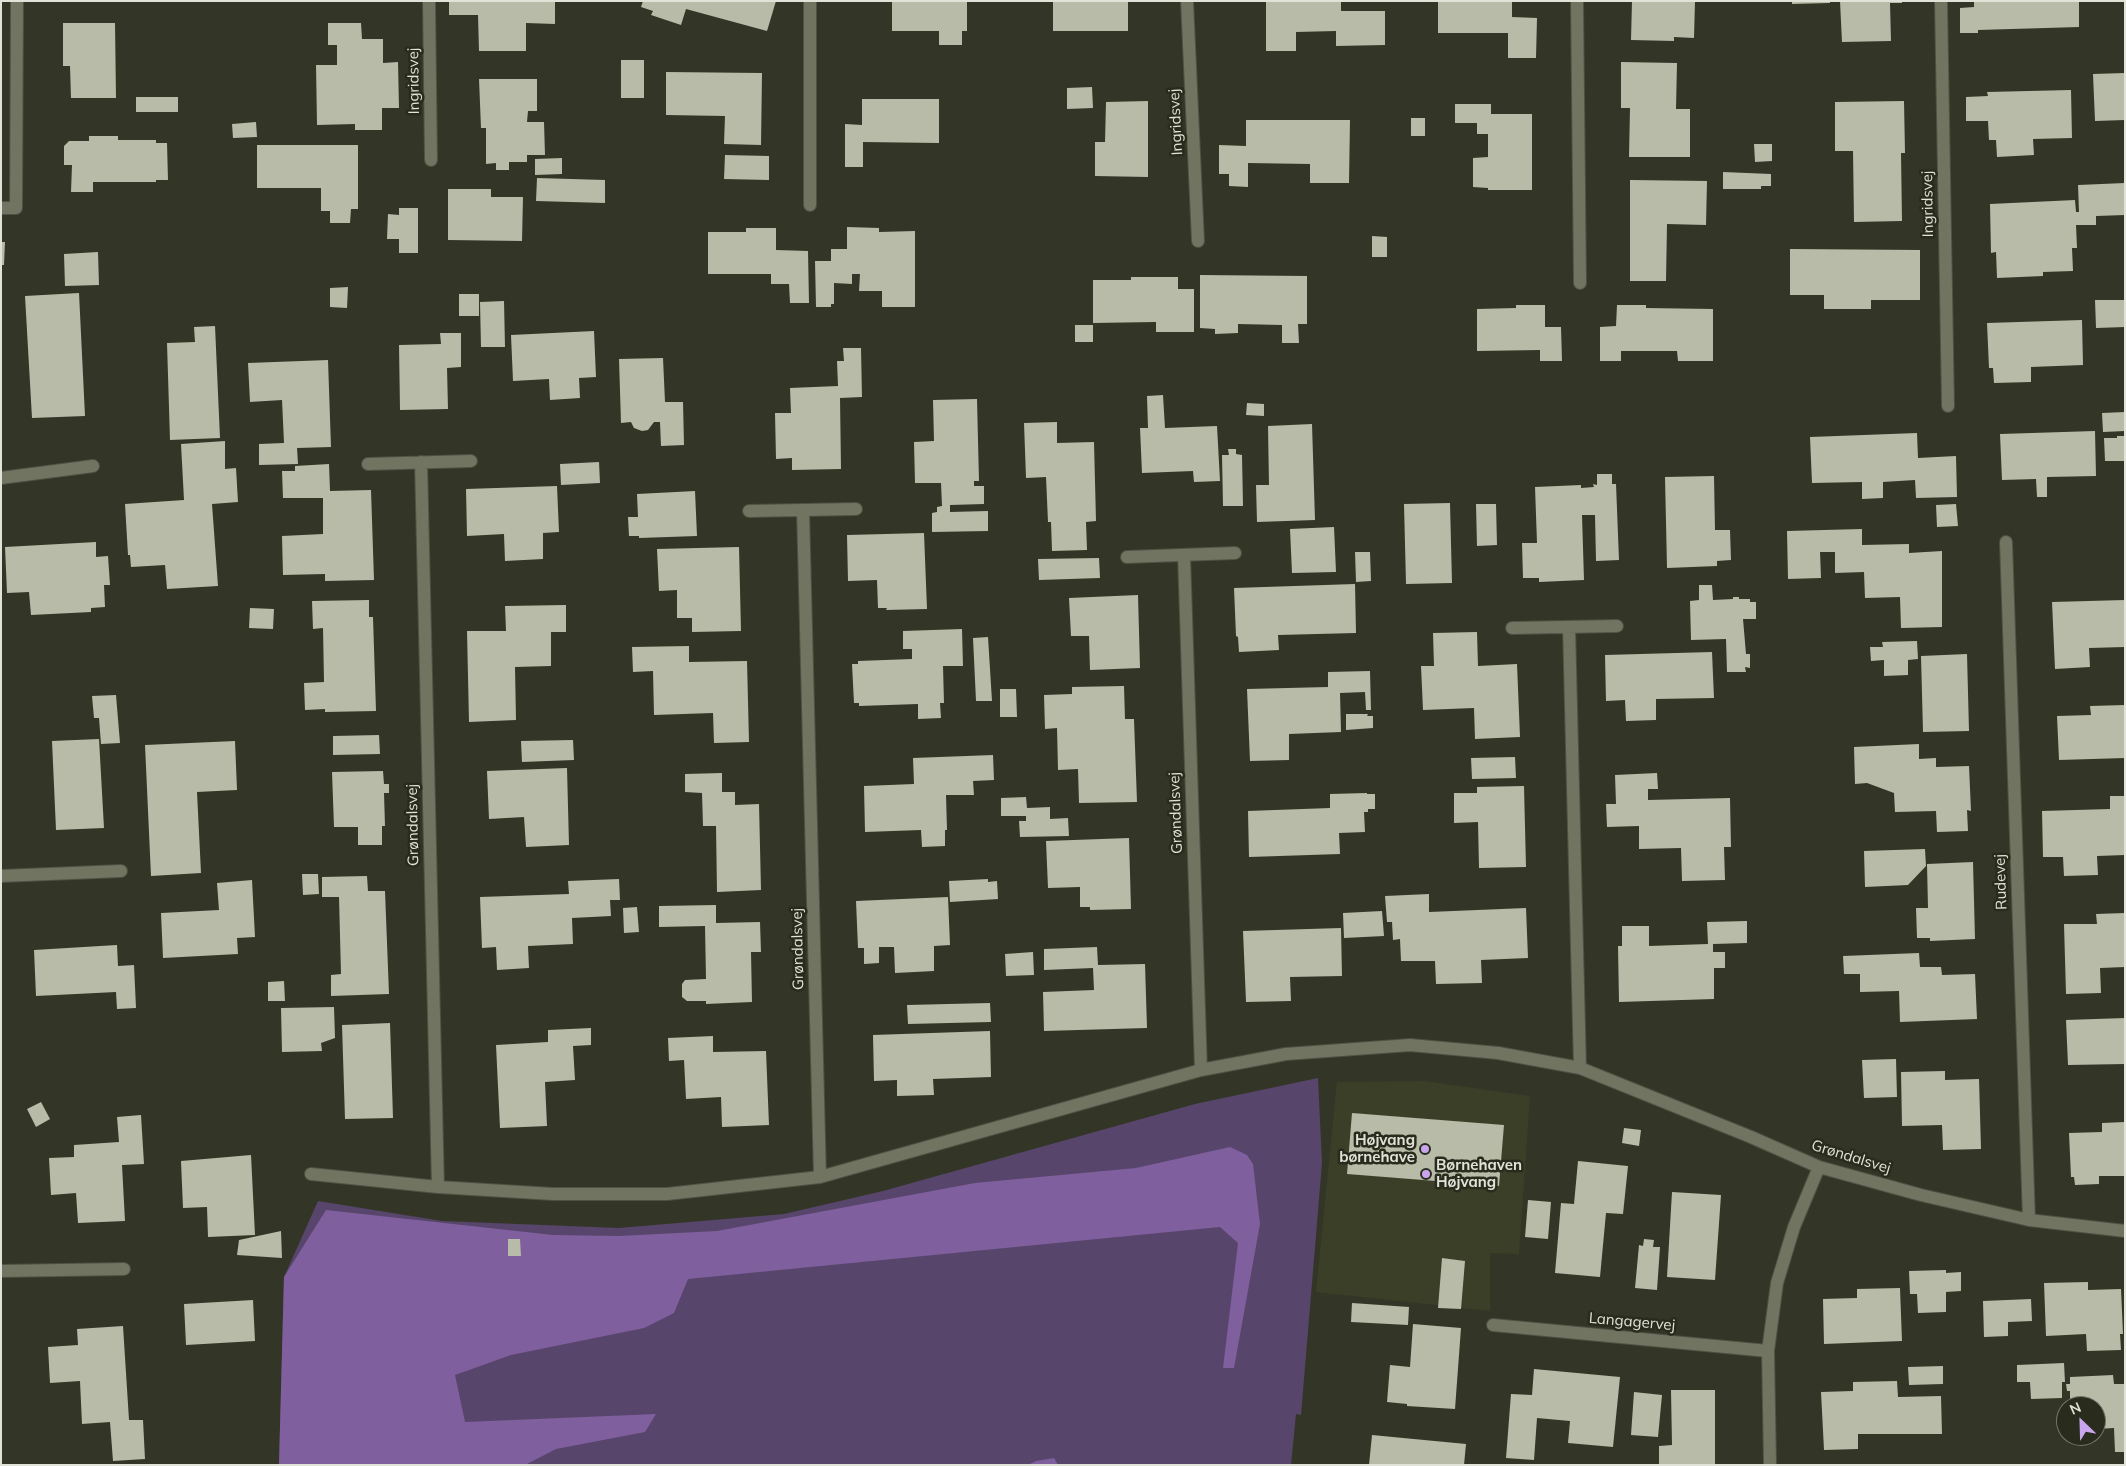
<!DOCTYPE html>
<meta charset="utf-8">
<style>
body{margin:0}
#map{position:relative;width:2126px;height:1466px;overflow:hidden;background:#333626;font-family:Mulish,sans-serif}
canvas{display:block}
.frame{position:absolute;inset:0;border:2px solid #e1e3d9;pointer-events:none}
.north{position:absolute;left:2056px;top:1396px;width:50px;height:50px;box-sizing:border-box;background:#292c1c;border:1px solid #737568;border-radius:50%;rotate:336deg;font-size:14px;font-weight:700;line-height:20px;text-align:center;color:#e1e3d9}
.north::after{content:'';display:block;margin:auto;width:18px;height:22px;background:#c9a5ee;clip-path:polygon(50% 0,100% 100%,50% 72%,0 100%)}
</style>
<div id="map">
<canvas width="2126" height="1466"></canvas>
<div class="frame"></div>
<div class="north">N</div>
</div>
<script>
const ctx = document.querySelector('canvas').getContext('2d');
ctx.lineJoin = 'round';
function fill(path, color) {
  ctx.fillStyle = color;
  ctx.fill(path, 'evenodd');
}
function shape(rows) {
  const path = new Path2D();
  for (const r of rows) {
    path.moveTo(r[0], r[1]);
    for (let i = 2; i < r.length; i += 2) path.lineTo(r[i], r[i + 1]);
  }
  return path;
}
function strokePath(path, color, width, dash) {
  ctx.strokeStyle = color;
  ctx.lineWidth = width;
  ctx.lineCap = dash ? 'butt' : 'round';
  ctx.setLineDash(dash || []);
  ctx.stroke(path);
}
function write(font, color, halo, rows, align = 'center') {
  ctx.font = font + ' Mulish,sans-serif';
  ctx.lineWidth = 5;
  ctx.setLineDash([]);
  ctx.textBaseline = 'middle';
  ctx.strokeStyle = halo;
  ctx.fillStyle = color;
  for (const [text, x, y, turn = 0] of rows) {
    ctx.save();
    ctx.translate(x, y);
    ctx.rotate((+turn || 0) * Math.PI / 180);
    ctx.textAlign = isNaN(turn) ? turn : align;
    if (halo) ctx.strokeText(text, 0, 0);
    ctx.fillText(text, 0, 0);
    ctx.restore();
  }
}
fill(shape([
 [1424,1081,1530,1096,1519,1254,1490,1253,1490,1311,1316,1292,1337,1082]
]), '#3b3f28');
fill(shape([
 [1318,1078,1322,1163,1301,1415,1296,1414,1291,1465,279,1465,284,1277,318,1201,442,1221,619,1228,784,1214,883,1191,1195,1104]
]), '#58456b');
fill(shape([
 [1230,1147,1247,1155,1253,1164,1260,1224,1234,1368,1223,1368,1238,1243,1220,1227,688,1279,674,1313,644,1328,511,1355,455,1375,465,1422,656,1414,645,1432,556,1449,525,1465,279,1465,284,1277,326,1210,553,1235,619,1236,717,1231,975,1183,1136,1168],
 [1054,1458,1058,1465,1028,1465,1036,1461]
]), '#7f5f9e');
fill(shape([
 [449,1,555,1,555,24,526,23,526,51,479,51,478,15,449,15],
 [643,1,776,1,767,31,686,9,681,25,651,15,653,11,641,7],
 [892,1,967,1,967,31,962,31,962,45,939,45,939,31,892,31],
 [1053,1,1128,1,1128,31,1053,31],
 [1266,1,1341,1,1341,11,1385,11,1385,45,1336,46,1336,31,1296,32,1296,51,1266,51],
 [1438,1,1512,1,1512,17,1537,18,1536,58,1508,58,1508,33,1438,33],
 [1632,1,1695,1,1694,38,1674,37,1674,41,1631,40],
 [1792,1,1830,1,1830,3,1792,4],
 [1840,1,1902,1,1902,3,1890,3,1891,41,1842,42],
 [1974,1,2079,1,2079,27,1978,30,1978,33,1960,33,1960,8,1974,7],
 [63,23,115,23,116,98,71,98,70,66,63,66],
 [328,23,361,23,362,39,383,39,383,63,398,62,399,108,382,108,382,130,355,130,355,124,317,125,316,65,337,65,337,45,328,45],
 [621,60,644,60,644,98,621,98],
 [1621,62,1677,63,1676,109,1690,109,1690,157,1629,157,1630,108,1621,108],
 [666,72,762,73,761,145,724,144,725,116,666,115],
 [2125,73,2125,120,2095,121,2093,74],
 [479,79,537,79,537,111,528,111,527,122,544,122,545,155,527,155,527,162,509,162,509,170,496,170,496,163,486,164,486,128,481,128],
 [1092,87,1093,108,1067,109,1067,88],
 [2071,90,2072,138,2033,139,2034,155,1997,157,1996,140,1989,140,1988,121,1966,121,1966,97,1988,96,1987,92],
 [136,97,178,97,178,112,136,112],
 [862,99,939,99,939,143,863,142,863,167,845,167,845,124,862,125],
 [1148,101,1148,177,1095,176,1095,142,1105,142,1106,102],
 [1904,101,1905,153,1901,153,1902,221,1854,222,1853,151,1835,151,1835,102],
 [1455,104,1491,104,1491,114,1532,114,1532,190,1488,190,1488,188,1473,187,1473,158,1488,157,1488,134,1477,134,1477,123,1455,123],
 [1411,118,1425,118,1425,136,1411,136],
 [1246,120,1350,120,1349,183,1310,183,1310,164,1248,163,1248,187,1229,186,1229,174,1219,174,1219,145,1246,146],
 [256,122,257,137,233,138,232,124],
 [89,136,118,136,118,140,156,140,156,143,167,143,168,180,156,180,156,182,93,182,93,192,71,192,72,165,64,165,64,146,69,141,89,141],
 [1754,144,1772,144,1772,161,1755,162],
 [257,145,358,145,358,209,351,209,350,223,330,223,330,211,321,211,321,188,257,188],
 [725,155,769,156,769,180,724,179],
 [562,158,562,174,535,175,535,159],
 [1723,172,1771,174,1771,186,1761,186,1761,189,1723,189],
 [537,178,605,180,605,203,536,201],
 [1630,180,1707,181,1706,225,1667,224,1666,281,1630,281],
 [2125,183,2125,215,2096,216,2096,225,2076,225,2077,248,2072,248,2073,271,2043,272,2043,276,1997,278,1996,252,1991,253,1990,204,2075,200,2076,212,2079,212,2078,185],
 [448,189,491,189,491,197,523,197,522,241,448,240],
 [399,208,418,208,418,253,399,253,399,239,387,239,388,214,399,215],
 [847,227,879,228,879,232,915,231,915,307,882,307,882,291,859,291,860,274,852,274,852,284,834,283,834,304,831,304,831,307,816,307,815,261,831,261,831,249,847,249],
 [746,228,776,228,776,250,808,251,809,303,790,303,789,284,771,284,771,274,708,274,708,232,746,232],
 [1372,236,1387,237,1387,257,1372,257],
 [1,242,5,242,4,265,1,265],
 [1790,249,1920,250,1920,300,1871,300,1871,309,1824,309,1824,295,1790,295],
 [98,252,99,285,65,286,64,254],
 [1200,275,1307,276,1307,324,1298,324,1299,343,1282,343,1282,325,1238,324,1238,333,1215,334,1215,329,1200,328],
 [1131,277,1178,277,1178,289,1194,289,1194,332,1156,332,1156,322,1093,323,1093,280,1131,280],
 [348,287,347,308,330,307,330,288],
 [79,293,85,416,32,418,25,296],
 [459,294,479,294,479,316,459,316],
 [2095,300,2125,300,2125,327,2096,328],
 [504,301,505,347,481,347,480,302],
 [1516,305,1545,305,1545,327,1561,327,1562,361,1540,361,1540,350,1477,351,1477,309,1516,308],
 [1617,305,1646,305,1646,308,1713,309,1713,361,1678,361,1677,351,1621,351,1621,361,1600,361,1600,327,1616,326],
 [2082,320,2083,365,2031,367,2031,382,1994,383,1993,368,1989,368,1987,323],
 [1075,325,1093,325,1093,342,1075,342],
 [215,326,220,438,170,440,167,343,195,342,194,327],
 [594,331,596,377,579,378,580,398,550,400,549,379,513,381,511,335],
 [440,333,461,333,461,367,447,368,448,409,400,410,399,345,441,344],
 [843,348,861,348,862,397,840,398,841,469,792,470,792,458,776,459,775,413,791,413,790,388,838,386,837,361,844,361],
 [663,358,665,402,683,402,684,445,661,446,660,422,654,422,648,430,642,431,634,428,631,422,621,423,619,359],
 [328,360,331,447,297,448,298,464,259,465,259,444,284,443,282,400,250,402,248,363],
 [1163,395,1165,428,1217,426,1220,481,1194,482,1193,471,1142,473,1140,428,1148,428,1147,396],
 [977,399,979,481,974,481,974,486,984,486,984,504,950,505,950,512,988,511,988,531,932,532,932,513,937,512,937,507,942,506,941,483,915,483,914,442,934,441,933,400],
 [1247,403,1264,404,1264,416,1246,415],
 [2125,412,2125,431,2103,432,2102,413],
 [1057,422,1057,443,1094,442,1096,521,1086,522,1087,550,1052,551,1051,522,1048,522,1046,477,1026,478,1024,423],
 [1312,424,1315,520,1257,522,1256,485,1269,485,1268,426],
 [2095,431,2096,476,2047,477,2047,497,2037,497,2036,479,2002,480,2000,434],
 [1917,433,1918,458,1956,456,1957,497,1916,498,1915,480,1883,482,1883,498,1862,499,1862,482,1812,483,1810,437],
 [2117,436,2125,436,2125,461,2105,461,2104,438,2117,438],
 [225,441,225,469,236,468,238,502,212,504,218,586,167,589,165,565,131,567,130,555,128,555,125,504,184,500,181,444],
 [1228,449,1236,449,1236,454,1242,455,1243,506,1223,506,1222,455,1229,455],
 [599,462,600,483,561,485,560,464],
 [329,464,330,491,371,490,374,580,325,581,325,574,283,575,282,536,323,534,323,498,283,498,282,471,295,471,295,466],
 [1597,474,1612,474,1612,484,1616,484,1619,560,1596,561,1595,515,1582,515,1584,580,1539,582,1539,578,1523,578,1522,543,1537,543,1535,487,1581,485,1581,488,1594,487,1593,484,1597,485],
 [1714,476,1715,530,1730,530,1731,560,1717,561,1717,566,1667,568,1665,477],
 [557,486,559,532,543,533,543,559,505,561,504,534,467,536,466,489],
 [695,491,697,536,639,538,639,536,629,536,628,517,638,517,637,494],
 [1450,503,1452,583,1406,584,1404,504],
 [1476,504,1496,504,1497,545,1477,546],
 [1956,504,1958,526,1937,527,1936,505],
 [1334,527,1336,572,1292,573,1290,529],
 [1862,529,1862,545,1909,544,1909,553,1942,551,1942,627,1901,628,1900,597,1865,598,1864,572,1835,573,1835,552,1820,552,1821,578,1788,579,1787,531],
 [924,533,927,609,886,610,887,608,878,608,877,580,848,581,847,535],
 [96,542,96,557,108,556,110,585,104,585,105,607,91,608,91,612,31,615,29,592,7,593,5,547],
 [739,547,741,631,692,632,692,618,677,618,677,590,659,591,657,549],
 [1355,552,1370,552,1371,581,1356,582],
 [1099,558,1100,578,1039,580,1038,559],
 [1355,584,1356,633,1278,635,1279,650,1239,652,1238,637,1236,636,1234,588],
 [1699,585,1712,585,1713,600,1733,599,1733,597,1739,597,1739,599,1750,599,1750,602,1756,602,1756,619,1743,619,1746,654,1750,654,1750,668,1745,667,1746,672,1727,672,1726,639,1691,640,1690,601,1699,600],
 [1138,595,1140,668,1090,670,1089,636,1071,636,1069,598],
 [369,600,369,617,373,617,376,711,325,712,325,709,305,710,304,683,324,682,323,628,313,629,312,601],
 [2125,600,2125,647,2089,648,2090,667,2055,669,2052,602],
 [566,605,566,632,551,632,551,666,515,667,516,720,469,722,467,631,506,631,505,606],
 [250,608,274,609,273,629,249,628],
 [962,629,963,666,943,666,944,703,940,703,941,718,918,719,918,704,859,706,859,703,854,703,852,664,858,664,858,661,912,659,912,649,903,649,903,631],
 [1477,632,1478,666,1517,664,1520,737,1475,739,1474,708,1423,710,1421,666,1434,666,1433,633],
 [988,637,992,701,976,701,973,638],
 [1917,641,1918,659,1908,660,1908,675,1884,676,1884,660,1871,661,1870,647,1883,647,1882,642],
 [689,646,689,662,747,661,749,742,714,743,713,713,654,715,653,671,633,672,632,647],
 [1712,652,1714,698,1656,699,1656,720,1626,721,1625,700,1606,701,1605,655],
 [1967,654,1969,731,1923,732,1921,656],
 [1370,671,1371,710,1366,710,1365,692,1340,693,1341,732,1289,734,1289,760,1250,761,1247,689,1328,687,1328,672],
 [1124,686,1125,719,1134,719,1137,802,1079,803,1078,769,1058,770,1057,728,1045,729,1044,695,1072,694,1072,687],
 [1000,689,1016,689,1017,717,1000,717],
 [116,695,120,743,101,744,99,718,94,718,92,696],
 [2125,705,2125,758,2059,760,2057,716,2091,715,2090,706],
 [1346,714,1368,714,1367,716,1373,716,1373,728,1346,730],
 [379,735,380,754,333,755,333,736],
 [99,739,104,828,56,830,52,741],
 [573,740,574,760,522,762,521,741],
 [235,741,237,790,197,792,201,873,151,876,145,745],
 [1919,744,1919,759,1936,758,1936,767,1969,766,1971,811,1967,810,1968,831,1937,832,1936,811,1895,812,1894,793,1867,783,1855,784,1854,747],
 [993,755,994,780,973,781,974,795,946,795,947,830,945,830,945,846,922,847,921,830,865,832,864,786,914,784,913,758],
 [1515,757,1516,778,1472,779,1471,758],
 [567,768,569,845,526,847,524,817,489,819,487,771],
 [383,771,384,784,389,784,389,793,384,793,385,826,382,826,382,845,358,845,358,827,334,827,332,772],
 [722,773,722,792,735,792,735,805,759,804,761,890,717,892,716,826,703,826,702,793,685,792,685,774],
 [1657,773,1658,789,1648,789,1648,800,1730,798,1731,847,1724,847,1725,880,1682,881,1681,848,1639,849,1639,826,1607,827,1606,804,1616,804,1615,775],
 [1524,786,1526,867,1479,868,1478,822,1454,823,1454,793,1477,793,1477,787],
 [1367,793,1367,794,1375,794,1375,809,1368,809,1368,812,1364,812,1365,832,1339,833,1340,854,1249,857,1248,811,1330,808,1330,794],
 [2110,796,2125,796,2125,855,2097,856,2098,875,2064,876,2063,857,2043,857,2042,811,2110,809],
 [1026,797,1027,808,1050,807,1050,819,1068,818,1069,836,1020,837,1019,821,1026,821,1026,816,1001,816,1001,798],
 [1129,838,1131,909,1090,910,1090,907,1080,907,1080,887,1048,888,1046,841],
 [1925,849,1926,866,1908,885,1865,887,1864,851],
 [1973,862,1975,939,1930,941,1930,938,1917,938,1916,908,1928,908,1927,864],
 [302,874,318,874,319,894,303,895],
 [367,876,368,891,385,891,389,994,331,996,331,975,341,974,339,897,322,897,322,877],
 [619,879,620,900,610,900,611,916,572,918,573,944,528,946,529,968,497,970,496,947,482,948,480,897,569,894,568,881],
 [988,879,988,882,997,881,998,899,950,902,949,881],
 [252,880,255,937,237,938,238,954,163,958,161,913,219,910,217,883],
 [1429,894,1429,912,1526,908,1528,958,1481,960,1482,983,1436,984,1435,961,1401,961,1400,939,1393,940,1392,922,1387,922,1385,896],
 [948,897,950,945,934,946,934,971,895,973,894,947,879,947,879,963,864,964,864,948,858,948,856,901],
 [716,905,716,923,760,922,761,952,751,952,752,1002,706,1004,706,1001,687,1001,682,997,682,984,685,980,706,979,705,926,659,927,659,906],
 [637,907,639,932,624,933,623,908],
 [1382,911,1384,936,1344,938,1343,913],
 [2125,913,2125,967,2100,968,2101,993,2066,994,2064,924,2097,924,2096,914],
 [1747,921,1747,943,1713,944,1713,952,1725,952,1725,968,1714,968,1714,999,1619,1002,1618,946,1622,946,1622,926,1649,926,1649,946,1708,944,1707,922],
 [1341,928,1342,976,1290,977,1291,1001,1246,1002,1243,931],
 [117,945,118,966,134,965,136,1008,117,1009,116,992,36,996,34,950],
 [1097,947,1098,965,1145,964,1147,1028,1044,1031,1043,992,1094,990,1093,968,1044,970,1044,949],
 [1033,952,1034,975,1006,976,1005,954],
 [1919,953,1920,967,1941,967,1942,975,1975,974,1977,1019,1900,1022,1899,991,1860,992,1860,974,1844,974,1843,956],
 [284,981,285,1001,268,1001,268,982],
 [990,1003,991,1022,908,1024,907,1005],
 [334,1007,335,1038,321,1043,322,1051,282,1052,281,1008],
 [2125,1018,2125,1064,2068,1065,2066,1020],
 [390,1023,393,1118,345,1119,342,1025],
 [591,1028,591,1045,573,1046,575,1080,545,1082,547,1126,500,1128,496,1045,548,1042,548,1030],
 [990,1031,991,1077,933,1079,934,1095,897,1096,897,1080,874,1081,873,1035],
 [713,1036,713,1052,766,1051,769,1125,722,1127,721,1097,686,1099,684,1060,669,1061,668,1038],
 [1896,1059,1897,1097,1864,1098,1862,1060],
 [1945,1071,1945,1080,1979,1079,1981,1149,1943,1150,1942,1125,1902,1126,1901,1072],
 [41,1102,50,1119,36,1127,27,1109],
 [1352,1113,1504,1125,1499,1186,1347,1174],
 [141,1115,144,1164,122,1165,125,1221,78,1223,76,1193,51,1195,49,1158,74,1157,74,1145,119,1142,117,1117],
 [2125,1122,2125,1176,2099,1176,2099,1184,2075,1185,2074,1177,2071,1177,2069,1133,2102,1132,2102,1123],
 [1624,1128,1641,1130,1639,1146,1622,1143],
 [251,1155,255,1235,208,1237,207,1207,183,1208,181,1161],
 [1578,1161,1628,1166,1623,1214,1606,1213,1600,1277,1555,1273,1561,1203,1574,1204],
 [1672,1192,1721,1195,1715,1280,1667,1277],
 [1528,1200,1551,1202,1548,1239,1525,1237],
 [281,1231,282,1258,237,1255,239,1240],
 [508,1239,520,1239,521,1256,508,1256],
 [1644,1239,1654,1240,1653,1247,1660,1247,1657,1290,1635,1288,1639,1245,1643,1246],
 [1442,1258,1465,1261,1461,1309,1438,1308],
 [1946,1270,1946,1273,1961,1272,1961,1291,1946,1292,1946,1312,1918,1313,1917,1294,1910,1294,1909,1271],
 [2088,1282,2088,1290,2121,1289,2123,1334,2120,1334,2121,1350,2087,1351,2086,1334,2046,1336,2044,1283],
 [1900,1288,1902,1341,1824,1344,1823,1299,1857,1298,1857,1289],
 [2031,1299,2032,1321,2008,1322,2008,1336,1984,1337,1983,1301],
 [253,1300,255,1341,186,1345,184,1304],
 [1352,1303,1409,1307,1408,1325,1351,1322],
 [1413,1324,1461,1328,1455,1409,1407,1406,1407,1404,1387,1402,1390,1365,1410,1367],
 [123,1326,129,1420,143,1420,145,1459,113,1461,110,1422,82,1424,80,1381,50,1383,48,1347,78,1345,77,1329],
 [2064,1363,2065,1382,2062,1382,2062,1398,2031,1399,2030,1382,2017,1382,2017,1365],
 [1943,1366,1943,1384,1909,1385,1908,1367],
 [1534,1369,1620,1377,1613,1447,1568,1443,1570,1421,1537,1418,1534,1460,1506,1458,1511,1394,1532,1395],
 [2113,1375,2114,1384,2125,1384,2125,1452,2115,1452,2114,1428,2096,1429,2096,1406,2070,1406,2070,1391,2067,1391,2066,1384,2070,1384,2070,1377],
 [1897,1381,1898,1397,1941,1396,1942,1434,1858,1434,1858,1449,1824,1450,1821,1392,1853,1391,1853,1382],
 [1671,1390,1715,1390,1715,1465,1659,1465,1659,1446,1672,1445],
 [1634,1392,1662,1395,1658,1437,1631,1435],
 [1372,1435,1466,1444,1464,1465,1369,1465]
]), '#b7bba7');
const minor = shape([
 [429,1,431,160],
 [1187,1,1198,241],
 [1577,1,1580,283],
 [1941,1,1948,406],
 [810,205,810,1],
 [1,208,16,208,17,1],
 [421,462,438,1187],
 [368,464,471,461],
 [1,478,93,466],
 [803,510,820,1177],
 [749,511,856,509],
 [2006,542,2029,1220],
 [1184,555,1201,1070],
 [1127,557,1235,553],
 [1569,627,1580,1068],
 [1512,628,1617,626],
 [1,876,121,871],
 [311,1174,438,1187,553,1194,667,1194,820,1177,1201,1070,1286,1054,1410,1045,1498,1053,1580,1068,1751,1137,1819,1167,1921,1195,2029,1220,2125,1231],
 [1,1271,124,1269],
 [1493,1325,1768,1351],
 [1770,1465,1768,1351,1777,1283,1794,1227,1819,1167]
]);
strokePath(minor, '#4e5143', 14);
strokePath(minor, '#707461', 12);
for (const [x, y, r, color] of [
 [1425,1149,5,"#c9a5ee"],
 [1426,1174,5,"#c9a5ee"]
]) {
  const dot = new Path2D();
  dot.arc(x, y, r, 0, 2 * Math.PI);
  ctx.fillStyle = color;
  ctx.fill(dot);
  strokePath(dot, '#292c1c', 2);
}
write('15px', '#e1e3d9', '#292c1c', [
 ["Ingridsvej",414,81,-91],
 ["Ingridsvej",1176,122,-93],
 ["Ingridsvej",1928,204,-91],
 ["Grøndalsvej",1176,813,-92],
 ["Grøndalsvej",413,825,-91],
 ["Rudevej",2001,882,-92],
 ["Grøndalsvej",798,949,-91],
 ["Grøndalsvej",1851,1157,17],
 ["Langagervej",1632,1322,5]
]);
write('bold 15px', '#e1e3d9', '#292c1c', [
 ["Højvang",1415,1140],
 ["børnehave",1415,1157],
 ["Børnehaven",1436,1165,"left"],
 ["Højvang",1436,1182,"left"]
], 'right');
</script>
